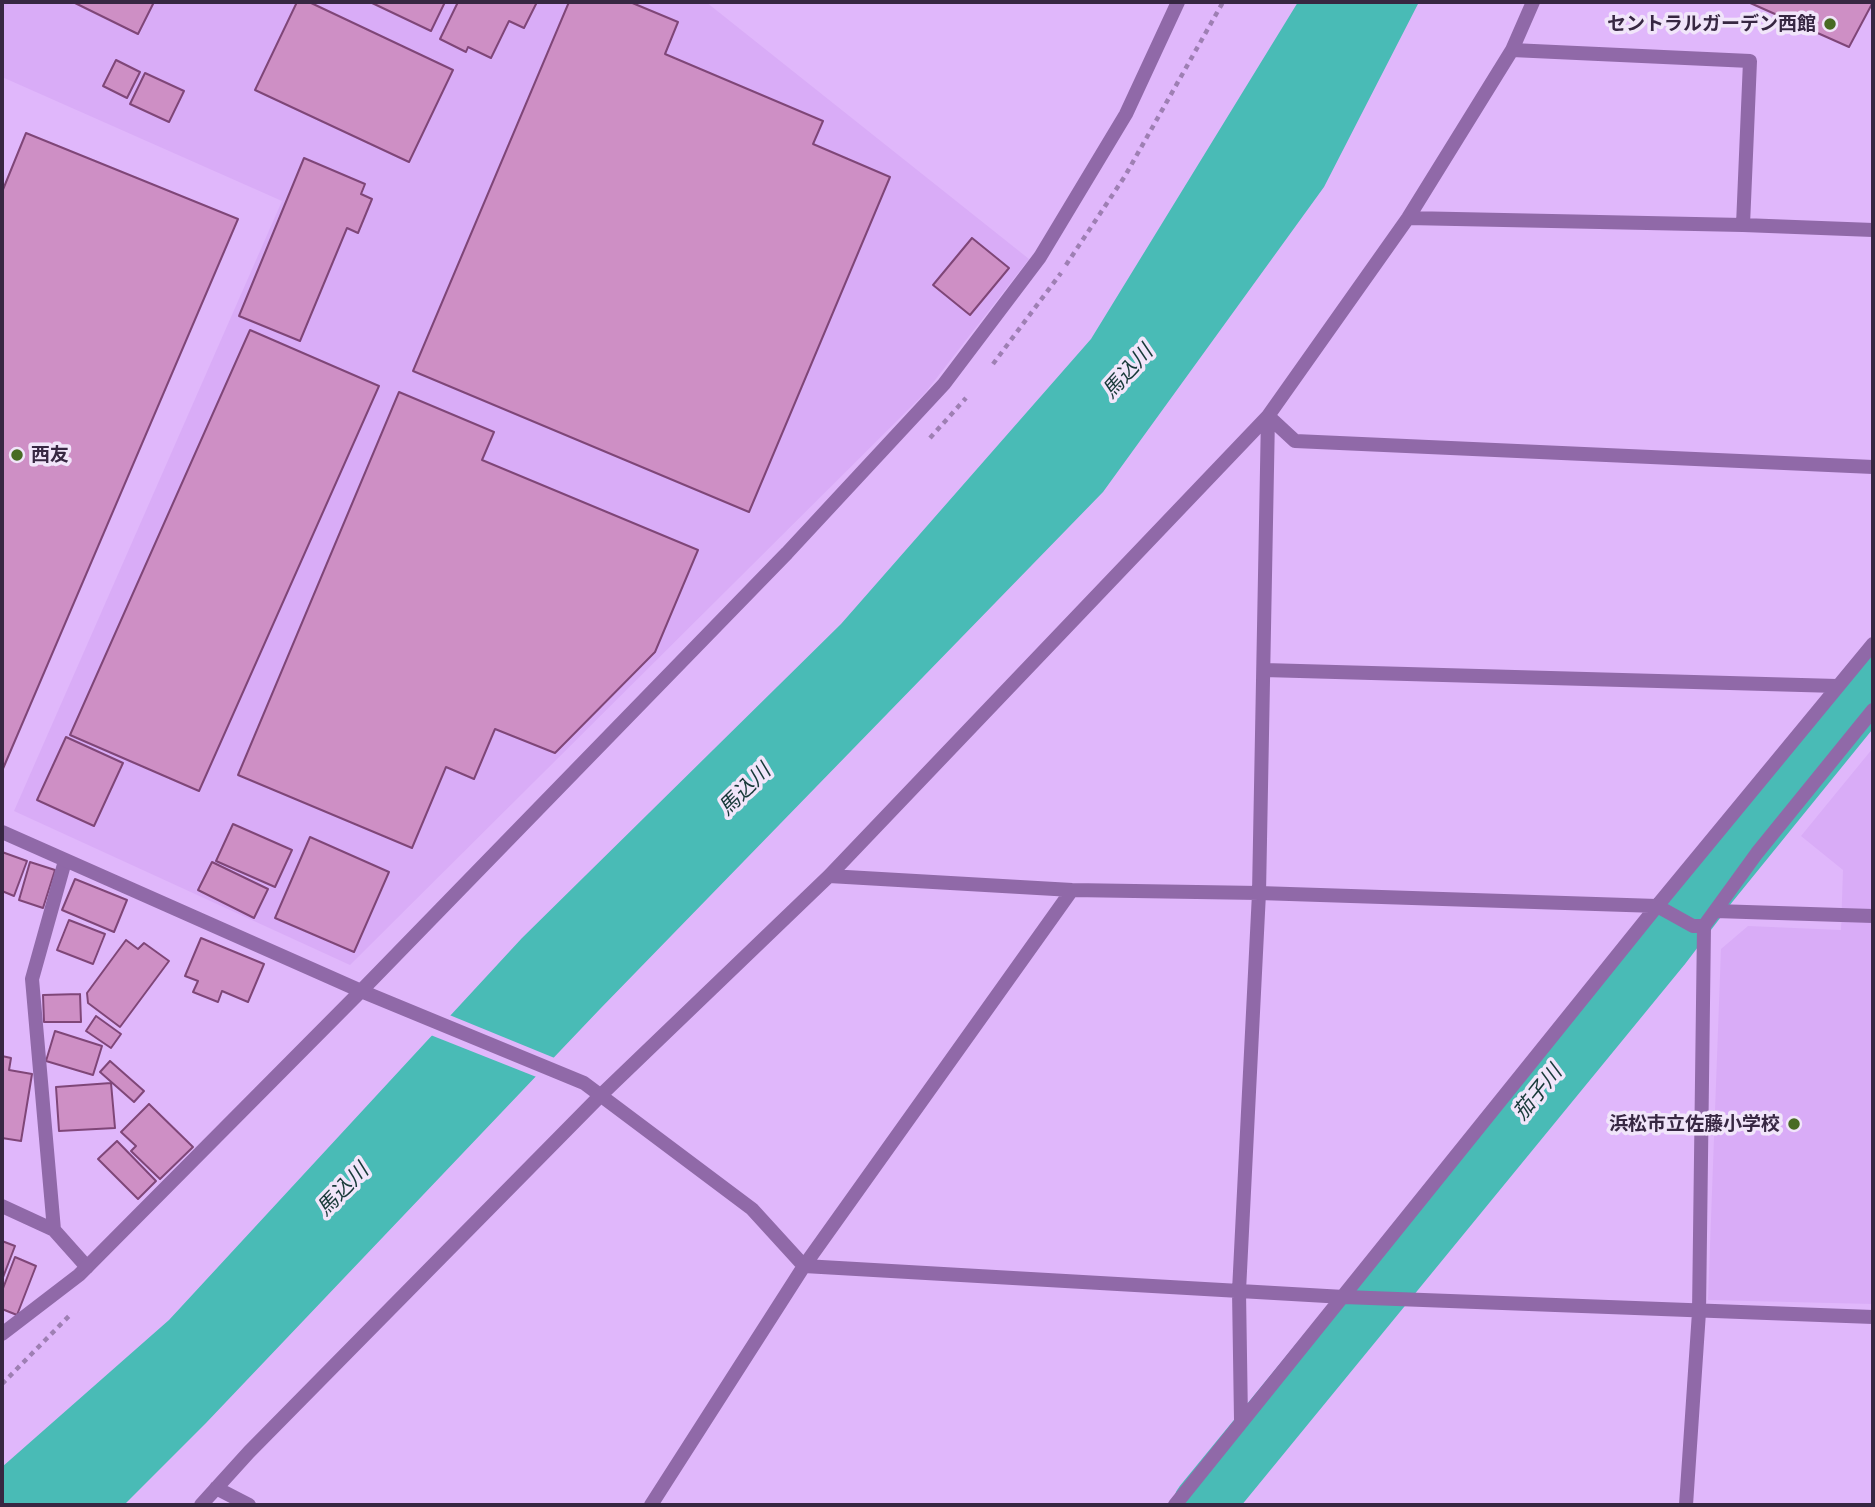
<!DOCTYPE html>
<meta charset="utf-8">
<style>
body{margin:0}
#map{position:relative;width:1875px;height:1507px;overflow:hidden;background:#e0b7fb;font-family:Figtree,sans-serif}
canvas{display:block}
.frame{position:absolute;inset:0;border:4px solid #372742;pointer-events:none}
</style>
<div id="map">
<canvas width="1875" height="1507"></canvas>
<div class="frame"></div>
</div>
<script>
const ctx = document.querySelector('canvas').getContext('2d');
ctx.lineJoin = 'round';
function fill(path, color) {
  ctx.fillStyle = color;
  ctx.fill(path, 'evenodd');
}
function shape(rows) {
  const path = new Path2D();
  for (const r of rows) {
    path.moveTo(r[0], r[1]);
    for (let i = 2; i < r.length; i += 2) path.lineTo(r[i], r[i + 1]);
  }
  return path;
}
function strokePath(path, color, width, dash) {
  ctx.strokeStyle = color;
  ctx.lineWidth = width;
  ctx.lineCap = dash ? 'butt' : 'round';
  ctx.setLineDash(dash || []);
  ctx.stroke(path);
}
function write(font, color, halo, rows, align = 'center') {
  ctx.font = font + ' Figtree,"Noto Sans JP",sans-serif';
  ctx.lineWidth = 7;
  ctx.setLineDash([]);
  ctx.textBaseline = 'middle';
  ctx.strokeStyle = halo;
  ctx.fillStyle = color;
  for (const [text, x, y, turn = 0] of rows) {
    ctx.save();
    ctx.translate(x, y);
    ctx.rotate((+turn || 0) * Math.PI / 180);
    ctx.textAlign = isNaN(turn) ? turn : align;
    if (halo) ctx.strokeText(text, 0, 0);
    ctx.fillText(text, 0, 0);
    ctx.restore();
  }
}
fill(shape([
 [2,2,706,2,1029,259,925,393,350,965,14,811,282,201,2,77],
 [1873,748,1873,1304,1708,1300,1721,949,1748,926,1841,930,1843,870,1801,836]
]), '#d9acf7');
fill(shape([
 [1298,2,1419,2,1324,187,1103,492,600,1009,206,1423,124,1505,2,1505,2,1467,169,1320,522,938,841,624,1091,339]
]), '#49bbb6');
fill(shape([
 [447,1014,557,1059,539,1078,428,1034]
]), '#e0b7fb');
strokePath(shape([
 [1203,1505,1661,946,1709,883,1873,681]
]), '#49bbb6', 60);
const building = shape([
 [73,2,154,2,138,34,73,2],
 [297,2,309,2,453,70,409,162,255,90,297,2],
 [370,2,445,2,431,31,370,2],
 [458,2,537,2,524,28,509,21,491,58,468,47,466,52,440,39,458,2],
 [569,2,630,2,678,22,665,54,823,121,813,144,890,177,749,512,413,371,569,2],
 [1748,2,1873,2,1849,47,1748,2],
 [116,60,140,72,127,98,103,86,116,60],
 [145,73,184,91,169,122,130,104,145,73],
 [26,133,238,219,2,771,2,192,26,133],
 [304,158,365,184,361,194,372,199,358,233,347,228,300,341,239,316,304,158],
 [972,238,1009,268,970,315,933,285,972,238],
 [250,330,379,386,199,791,70,735,250,330],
 [399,392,494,432,482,460,698,550,655,652,555,753,495,729,474,779,446,767,412,848,238,775,399,392],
 [66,737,123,763,94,826,37,800,66,737],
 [233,824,292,850,275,887,216,861,233,824],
 [310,837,389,872,354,952,275,918,310,837],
 [2,852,27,861,14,896,2,891,2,852],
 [30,862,55,870,43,908,19,900,30,862],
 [212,862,268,889,254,918,198,890,212,862],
 [75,879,127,900,114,932,62,910,75,879],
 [69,920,105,934,93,964,57,950,69,920],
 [201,938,264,964,248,1002,222,991,218,1002,193,992,198,981,185,976,201,938],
 [126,940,138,949,144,943,169,961,120,1027,88,1003,87,993,126,940],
 [80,994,81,1022,44,1022,43,995,80,994],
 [96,1016,121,1034,111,1048,86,1031,96,1016],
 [55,1031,102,1046,93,1075,46,1061,55,1031],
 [2,1056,11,1058,9,1070,32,1074,21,1141,2,1138,2,1056],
 [110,1061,144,1091,134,1102,100,1072,110,1061],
 [111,1083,115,1128,59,1131,56,1087,111,1083],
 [149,1104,193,1147,160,1179,131,1151,136,1146,121,1132,149,1104],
 [117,1141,156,1181,138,1199,98,1159,117,1141],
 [2,1241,15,1246,2,1280,2,1241],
 [15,1257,36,1266,17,1315,2,1309,2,1291,15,1257]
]);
fill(building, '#ce8fc5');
strokePath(building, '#7f4678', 2);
strokePath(shape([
 [1066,265,1125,176,1223,2],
 [993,364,1061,273],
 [930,438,966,398],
 [2,1384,69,1316]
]), '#9e7fb3', 4.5, [5, 5]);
strokePath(shape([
 [2,1206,54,1230,87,1267],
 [54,1230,32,979,65,861]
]), '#9069a8', 14);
strokePath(shape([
 [1512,50,1750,61,1743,225],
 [1408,218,1743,225,1873,230],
 [1264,670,1837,686],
 [2,832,361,991,584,1083,752,1209,804,1266,1344,1297,1873,1317],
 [829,876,1072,890,1259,893,1657,906,1693,926,1704,926],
 [1715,911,1873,916],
 [2,1334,79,1275,361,991,787,553,944,384,1040,257,1126,114,1178,2],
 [1241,1420,1239,1291,1259,893,1268,416,1295,441,1873,467],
 [216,1488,249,1505],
 [201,1505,249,1452,601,1095,829,876,1268,416,1408,218,1512,50,1533,2],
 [651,1505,804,1266,1072,890],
 [1175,1505,1657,906,1873,644],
 [1686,1505,1699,1312,1704,926,1757,853,1873,710]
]), '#9069a8', 14);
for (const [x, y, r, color] of [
 [1830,24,7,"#486b23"],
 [17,455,7,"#486b23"],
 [1794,1124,7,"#486b23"]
]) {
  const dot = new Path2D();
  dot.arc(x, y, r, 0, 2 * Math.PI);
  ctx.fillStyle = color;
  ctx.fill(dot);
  strokePath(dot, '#f1e5fa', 2.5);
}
write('bold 19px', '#372742', '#f1e5fa', [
 ["セントラルガーデン西館",1816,24],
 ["西友",31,455,"left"],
 ["浜松市立佐藤小学校",1780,1124]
], 'right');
write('italic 21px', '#173938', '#f1e5fa', [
 ["馬込川",1128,372,-48],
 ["馬込川",745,790,-45],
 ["茄子川",1538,1093,-51],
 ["馬込川",343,1190,-46]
]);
</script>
